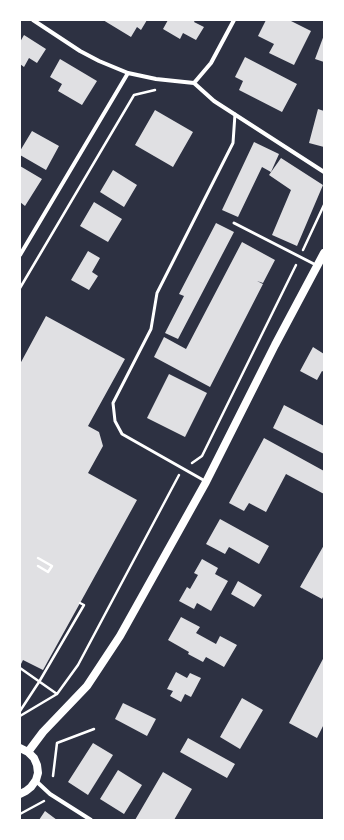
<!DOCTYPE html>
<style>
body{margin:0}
#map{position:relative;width:344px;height:840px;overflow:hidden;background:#2d3142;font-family:"Source Sans 3",sans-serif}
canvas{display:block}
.frame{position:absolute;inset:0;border:21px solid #fff;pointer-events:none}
</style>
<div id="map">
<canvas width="344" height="840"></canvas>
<div class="frame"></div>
</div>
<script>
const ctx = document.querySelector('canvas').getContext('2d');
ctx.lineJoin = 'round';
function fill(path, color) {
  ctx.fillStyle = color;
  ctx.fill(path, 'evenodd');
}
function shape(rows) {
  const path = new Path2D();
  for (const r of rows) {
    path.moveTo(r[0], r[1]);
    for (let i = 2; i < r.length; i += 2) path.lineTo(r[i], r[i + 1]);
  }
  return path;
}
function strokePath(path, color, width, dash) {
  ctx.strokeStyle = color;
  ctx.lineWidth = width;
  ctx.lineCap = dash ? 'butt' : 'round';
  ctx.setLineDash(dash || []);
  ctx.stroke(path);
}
fill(shape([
 [103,20,147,20,141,30,137,27,131,37],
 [168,20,195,20,194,22,204,27,196,40,183,33,180,39,163,29],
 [266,20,289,20,311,31,294,65,269,53,274,44,258,36],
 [24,35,46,49,37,63,29,58,24,67,20,64,20,42],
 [324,35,324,62,315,59],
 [245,57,297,84,282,112,239,90,243,81,235,77],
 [60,59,97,81,82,105,58,91,62,84,50,77],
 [318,109,324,111,324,147,309,143],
 [155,110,193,132,173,167,135,145],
 [32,131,59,146,46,170,20,155,20,151],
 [254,142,279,154,271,172,262,167,238,217,222,210],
 [281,158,323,185,297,246,272,235,291,190,269,175],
 [20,166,42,179,25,206,20,202],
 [113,170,137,185,124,207,100,192],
 [94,202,122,219,108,242,80,226],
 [216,223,234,232,178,339,165,333,184,296,179,294],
 [242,242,275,260,263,283,257,281,263,284,210,387,154,357,164,337,186,349],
 [88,251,100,258,92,272,98,276,89,290,71,280],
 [46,316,125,359,88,426,99,432,103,446,88,473,137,500,43,670,23,660,20,666,20,364],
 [313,347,324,354,324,372,322,371,317,380,300,371],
 [169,374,207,393,185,437,147,418],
 [284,405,324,426,324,454,273,428],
 [264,438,324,471,324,494,286,474,266,512,249,503,244,511,229,503],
 [220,519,269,546,259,564,229,547,225,554,206,544],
 [324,545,324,595,322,599,300,587],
 [202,559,218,568,215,574,228,581,211,611,197,603,194,609,179,601,187,587,190,589,198,575,194,573],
 [238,581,262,595,254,607,231,594],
 [181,617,200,627,196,633,216,644,220,636,237,645,224,667,206,657,203,662,188,654,189,652,168,640],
 [324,657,324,724,317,738,289,723],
 [176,672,187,678,190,673,201,678,191,697,185,694,181,702,170,696,173,691,167,689],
 [242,698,263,710,240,749,220,737],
 [123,703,156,719,147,736,115,719],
 [188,738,235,764,227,778,180,752],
 [93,743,113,755,88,795,68,782],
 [118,770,142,785,124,814,100,799],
 [163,772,192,789,174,820,135,820],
 [45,811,57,820,39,820]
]), '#e0e0e3');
strokePath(shape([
 [303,250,324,205],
 [20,288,134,95,155,90],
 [192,463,202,456,296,265],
 [38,558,52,566,48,572,38,566],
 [20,668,57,694],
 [20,711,39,682,84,605,80,603],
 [20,716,57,694,78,665,179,475],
 [53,776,57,743,94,729],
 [20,814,44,801]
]), '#fff', 2.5);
strokePath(shape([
 [234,223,316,265],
 [205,481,122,434,115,421,113,403,151,329,157,293,233,143,235,114]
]), '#fff', 3);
strokePath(shape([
 [33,20,80,51,99,61,128,73,156,79,194,83,214,101,324,172],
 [194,83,211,63,234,20],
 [20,255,128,73],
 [36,781,50,794,91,820]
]), '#fff', 4);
strokePath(shape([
 [20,748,28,752,34,758,37,765,38,773,36,780,31,787,26,791,20,794],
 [28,752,43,732,87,686,120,636,206,482,275,345,324,253]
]), '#fff', 8);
</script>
